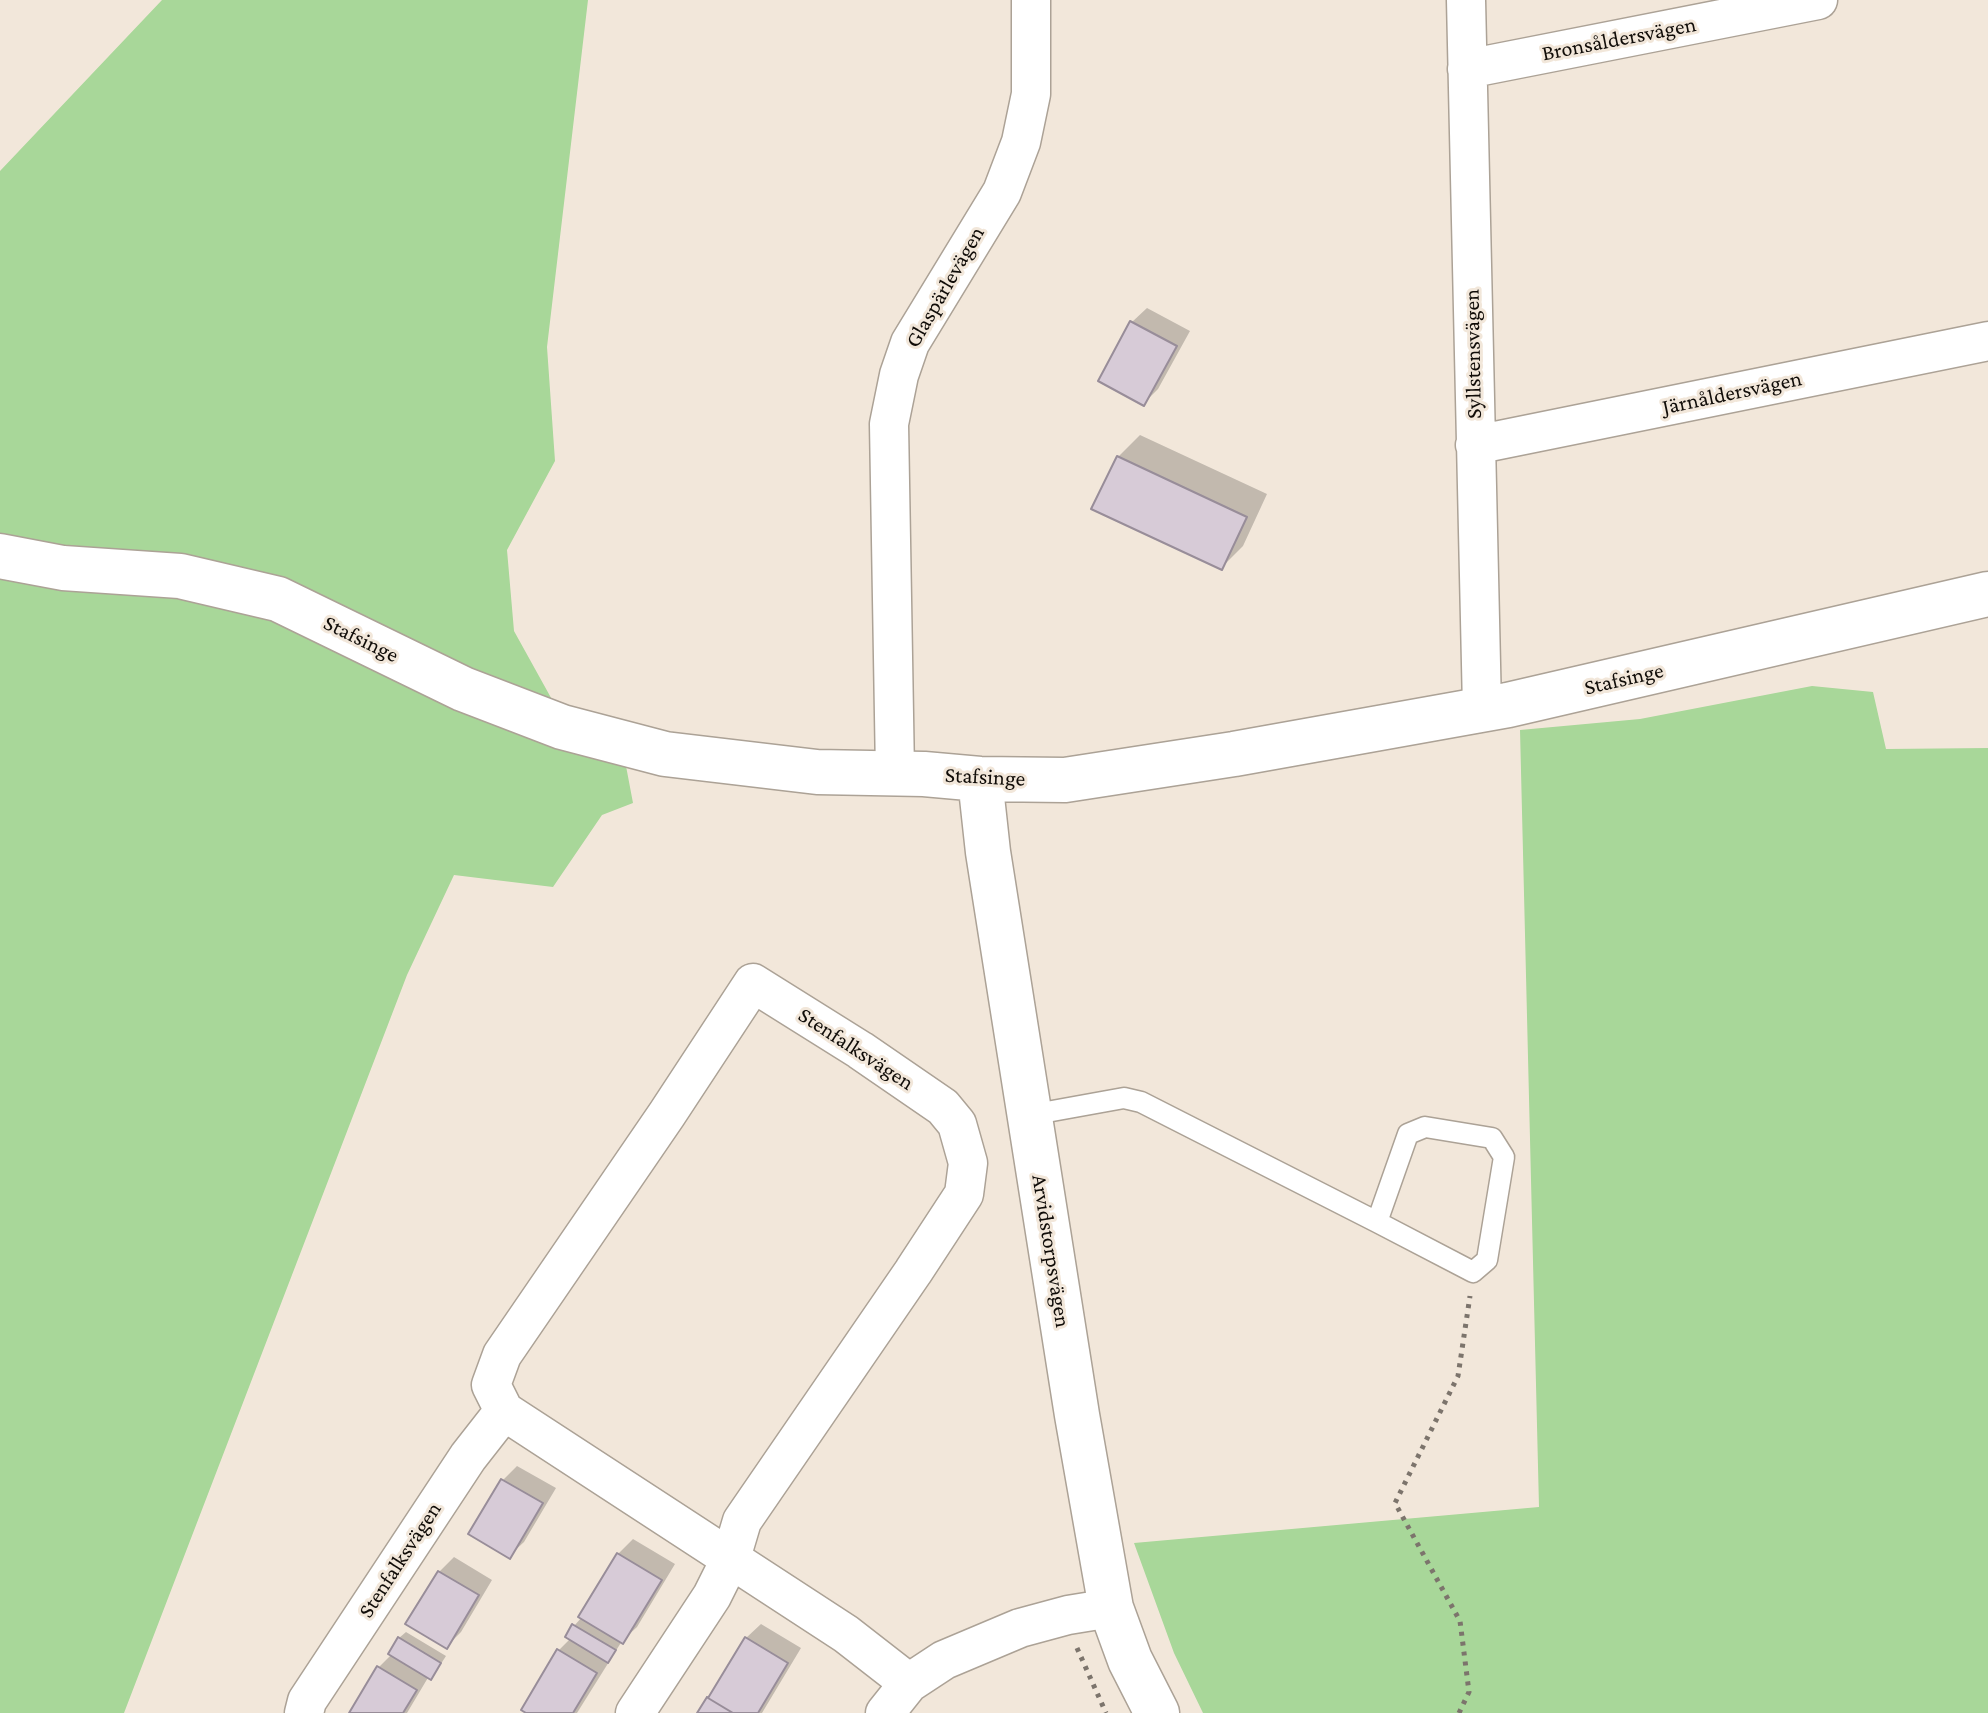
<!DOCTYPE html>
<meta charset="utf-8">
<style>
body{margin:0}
canvas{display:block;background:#f2e7da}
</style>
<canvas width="1988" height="1713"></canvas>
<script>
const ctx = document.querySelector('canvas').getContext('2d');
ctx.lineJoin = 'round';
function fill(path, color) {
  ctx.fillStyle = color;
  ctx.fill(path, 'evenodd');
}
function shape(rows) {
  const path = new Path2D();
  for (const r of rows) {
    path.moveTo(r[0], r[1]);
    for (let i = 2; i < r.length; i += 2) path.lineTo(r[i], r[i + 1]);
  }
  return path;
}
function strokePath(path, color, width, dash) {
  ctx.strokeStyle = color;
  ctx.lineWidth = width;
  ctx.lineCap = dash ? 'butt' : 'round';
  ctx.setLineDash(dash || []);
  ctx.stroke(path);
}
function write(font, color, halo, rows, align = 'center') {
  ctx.font = font + ' "Crimson Pro",serif';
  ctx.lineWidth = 6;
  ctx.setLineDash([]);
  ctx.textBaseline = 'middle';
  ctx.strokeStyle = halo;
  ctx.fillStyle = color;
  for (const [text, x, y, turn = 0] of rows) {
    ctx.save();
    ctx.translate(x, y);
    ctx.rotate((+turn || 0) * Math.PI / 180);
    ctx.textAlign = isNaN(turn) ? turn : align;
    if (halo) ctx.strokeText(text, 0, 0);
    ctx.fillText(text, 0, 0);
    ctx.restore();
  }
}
fill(shape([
 [162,0,588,0,547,347,555,461,507,550,514,631,555,705,626,766,633,803,602,815,553,887,454,875,407,975,124,1713,0,1713,0,171],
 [1812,686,1873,692,1886,749,1988,748,1988,1713,1203,1713,1174,1653,1134,1543,1539,1507,1520,730,1640,719]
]), '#a8d799');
fill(shape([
 [1147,308,1190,331,1158,389,1144,403,1132,322],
 [1140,435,1267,494,1243,546,1221,568,1118,457],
 [517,1466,556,1488,524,1542,509,1556,503,1480],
 [633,1539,675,1564,637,1627,622,1641,577,1713,530,1713,558,1651,571,1638,574,1626,582,1617,618,1554],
 [454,1557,492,1580,461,1632,446,1647,439,1572],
 [761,1624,801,1648,762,1713,700,1713,746,1638],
 [406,1632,446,1656,437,1670,429,1676,407,1713,352,1713,379,1667,392,1654,399,1638]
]), '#0003');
const building = shape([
 [1130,321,1177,346,1144,406,1098,381,1130,321],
 [1117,456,1247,517,1222,570,1091,509,1117,456],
 [501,1479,543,1503,510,1559,468,1534,501,1479],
 [617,1553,662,1580,623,1644,578,1617,617,1553],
 [438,1571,479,1595,447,1649,405,1624,438,1571],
 [572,1624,616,1650,608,1663,565,1637,572,1624],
 [398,1637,441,1663,431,1680,388,1654,398,1637],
 [745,1637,788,1663,758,1713,733,1713,708,1698,745,1637],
 [557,1649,597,1673,573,1713,526,1713,521,1710,557,1649],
 [377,1666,417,1690,403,1713,349,1713,377,1666],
 [707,1697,708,1698,733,1713,697,1713,707,1697]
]);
fill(building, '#d7cbd7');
strokePath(building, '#988d99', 2);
const lane = shape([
 [1030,1115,1124,1098,1141,1102,1377,1222,1473,1272,1487,1260,1504,1157,1492,1138,1425,1127,1408,1134,1377,1222]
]);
const street = shape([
 [1466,0,1482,708],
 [1467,69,1818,0],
 [1475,445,1988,341],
 [895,773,889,424,899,375,910,343,1002,192,1021,142,1031,94,1031,0],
 [504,1411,846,1634,909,1683],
 [304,1713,307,1701,468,1457,504,1411,491,1385,502,1355,667,1114,753,983,860,1050,943,1107,957,1124,968,1163,964,1194,913,1272,742,1521,731,1558,712,1596,635,1713],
 [885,1713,909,1683,944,1660,1020,1628,1068,1615,1111,1608]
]);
const secondary = shape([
 [0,556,63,568,180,576,278,599,463,689,562,727,665,754,817,772,924,774,980,779,1065,780,1234,754,1508,705,1988,594],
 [980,779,988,852,1077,1415,1111,1608,1130,1660,1157,1713]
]);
strokePath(lane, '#aca296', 23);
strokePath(street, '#aca296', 41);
strokePath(secondary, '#aca296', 47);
strokePath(shape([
 [1077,1648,1106,1713],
 [1459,1713,1469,1692,1460,1621,1395,1503,1458,1376,1470,1296]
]), '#7c746c', 5, [4, 6]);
strokePath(lane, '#fff', 20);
strokePath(street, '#fff', 38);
strokePath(secondary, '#fff', 44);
write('22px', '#100c08', '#f2e7da', [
 ["Bronsåldersvägen",1619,39,-11],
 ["Glaspärlevägen",945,287,-60],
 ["Syllstensvägen",1473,354,-91],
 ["Järnåldersvägen",1732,393,-12],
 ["Stafsinge",361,639,26],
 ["Stafsinge",1624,679,-13],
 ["Stafsinge",985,777,3],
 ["Stenfalksvägen",856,1049,33],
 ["Arvidstorpsvägen",1051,1251,81],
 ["Stenfalksvägen",400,1560,-57]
]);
</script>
